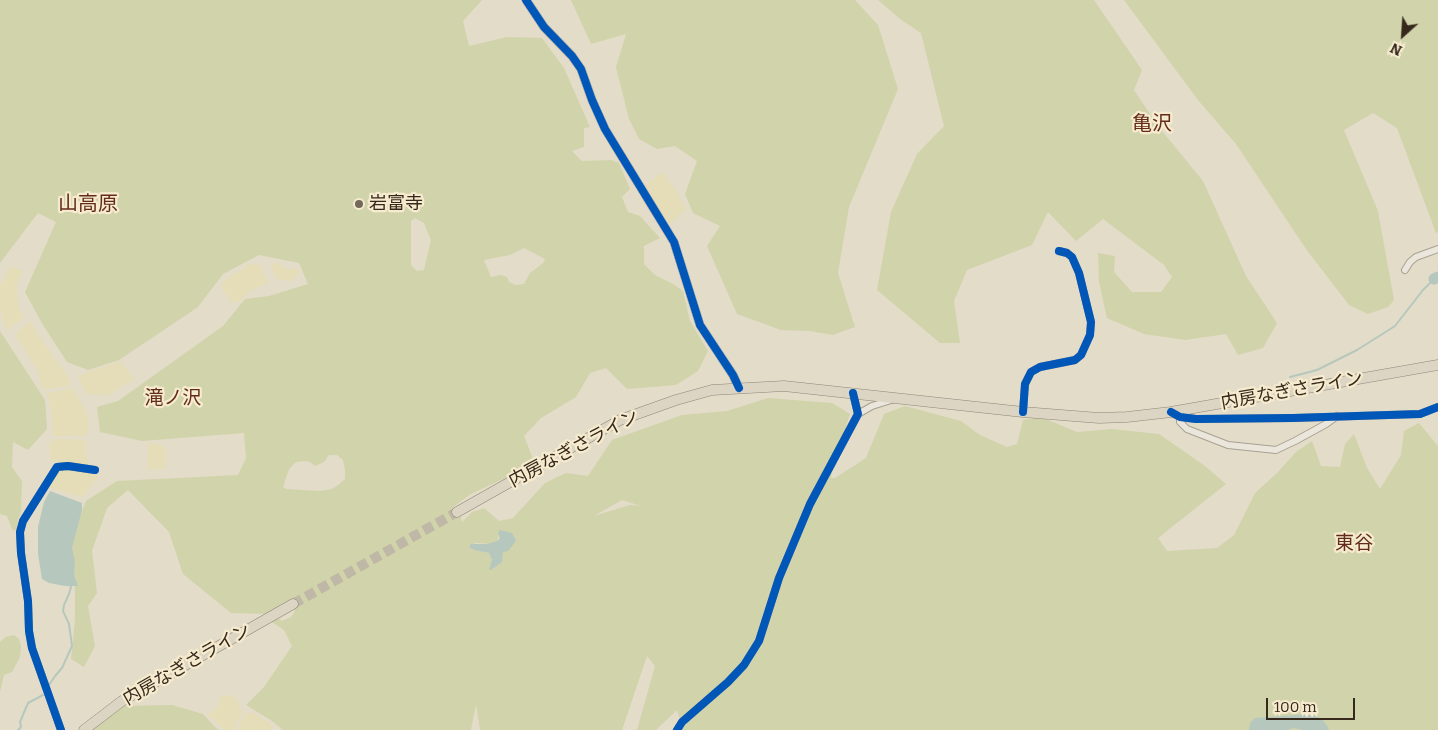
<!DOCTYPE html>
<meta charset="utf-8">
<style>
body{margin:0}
#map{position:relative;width:1438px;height:730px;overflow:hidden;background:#e3dcc9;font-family:Bitter,serif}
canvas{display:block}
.north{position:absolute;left:1378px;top:10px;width:50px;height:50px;-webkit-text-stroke:4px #f6ebce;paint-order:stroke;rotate:206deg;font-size:14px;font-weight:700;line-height:20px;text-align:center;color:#36291c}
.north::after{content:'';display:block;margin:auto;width:18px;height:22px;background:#36291c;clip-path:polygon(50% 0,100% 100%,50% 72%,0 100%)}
.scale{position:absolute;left:1266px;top:698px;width:89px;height:22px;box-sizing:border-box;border:2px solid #36291c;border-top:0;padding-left:6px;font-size:15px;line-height:18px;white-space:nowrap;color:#36291c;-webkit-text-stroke:4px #f6ebce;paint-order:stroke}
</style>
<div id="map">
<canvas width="1438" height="730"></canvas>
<div class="north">N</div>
<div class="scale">100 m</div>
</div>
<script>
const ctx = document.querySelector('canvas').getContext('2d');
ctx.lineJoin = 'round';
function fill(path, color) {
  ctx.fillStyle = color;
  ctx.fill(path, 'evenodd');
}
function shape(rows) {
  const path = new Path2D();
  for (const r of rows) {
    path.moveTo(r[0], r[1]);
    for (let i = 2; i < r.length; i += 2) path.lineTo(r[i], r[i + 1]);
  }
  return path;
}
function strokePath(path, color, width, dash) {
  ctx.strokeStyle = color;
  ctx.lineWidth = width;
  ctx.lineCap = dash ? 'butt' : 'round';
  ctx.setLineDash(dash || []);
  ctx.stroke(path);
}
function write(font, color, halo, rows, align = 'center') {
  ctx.font = font + ' Bitter,"Noto Sans JP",serif';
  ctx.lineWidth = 4.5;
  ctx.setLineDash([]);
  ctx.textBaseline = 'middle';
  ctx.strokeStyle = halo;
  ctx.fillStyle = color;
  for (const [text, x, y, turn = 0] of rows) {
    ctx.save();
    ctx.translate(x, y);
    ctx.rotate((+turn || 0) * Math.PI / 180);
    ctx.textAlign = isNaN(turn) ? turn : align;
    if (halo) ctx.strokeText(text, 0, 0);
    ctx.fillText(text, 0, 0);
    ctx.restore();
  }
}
fill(shape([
 [662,172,677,192,686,209,669,225,645,185],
 [278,263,287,269,299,269,298,275,291,281,278,280,272,271,271,265],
 [247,264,260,265,268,283,251,290,239,302,232,303,224,292,221,284,233,274,244,269],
 [11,266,23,271,17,284,17,294,19,308,24,318,7,330,4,325,0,308,0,286],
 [28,322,31,322,37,333,71,381,70,385,48,389,43,389,40,386,39,372,15,335],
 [120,361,135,379,125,384,109,395,86,394,78,376],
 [73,388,88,416,89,428,86,436,53,436,51,410,47,395,48,393],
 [57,439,87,440,85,450,87,461,92,466,56,462,51,460,49,445,51,441],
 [148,442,165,446,166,459,165,469,147,470],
 [66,469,91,472,98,477,83,497,50,488,50,483,56,475,61,470],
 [231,695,238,700,239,707,243,711,233,730,225,730,207,715,217,708,221,696],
 [250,712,254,713,274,726,271,730,237,730,245,714]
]), '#e4ddb8');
fill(shape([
 [0,0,482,0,463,21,469,46,507,37,542,38,564,68,590,127,584,128,584,147,572,151,582,161,611,160,619,163,630,189,622,197,628,212,640,216,660,238,644,246,644,264,655,275,673,284,683,291,690,321,708,351,698,371,676,385,627,389,606,368,590,373,576,397,541,418,524,436,535,464,471,494,453,507,460,514,462,522,472,512,484,508,499,521,513,518,545,483,566,473,588,476,612,440,682,415,727,411,768,398,832,403,850,414,833,466,831,478,835,478,866,458,884,414,905,406,961,421,980,435,1007,447,1017,444,1023,420,1041,417,1077,432,1112,429,1159,434,1205,466,1226,484,1158,538,1167,551,1217,548,1234,535,1255,493,1277,473,1296,452,1312,441,1321,466,1340,467,1345,444,1354,434,1367,468,1380,489,1401,455,1404,431,1419,423,1438,446,1438,730,683,730,677,710,656,730,637,730,655,666,647,656,622,730,480,730,476,704,471,730,283,730,272,721,246,705,264,687,292,646,284,630,272,622,277,617,282,621,291,617,295,611,290,604,267,614,231,613,183,574,169,532,128,490,107,508,92,551,97,593,88,606,95,646,84,667,71,659,75,620,75,589,70,540,86,501,117,481,238,475,246,458,244,433,142,441,100,432,97,407,118,401,223,326,245,299,269,296,308,284,299,263,259,255,223,274,198,307,119,360,88,370,67,362,43,325,25,292,56,222,38,213,0,263],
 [415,218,424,223,431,240,424,270,417,271,411,265,411,221],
 [524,248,545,259,543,263,530,273,524,284,516,285,509,282,507,277,501,275,491,277,484,260,510,255],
 [329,455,337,455,343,460,345,470,345,479,338,485,332,489,320,491,286,489,283,487,289,469,296,462,306,461,310,462,315,466,324,462],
 [622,500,641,506,630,505,594,516],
 [499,535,503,552,493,569,489,569,492,560,489,553,471,549,475,543,493,544,497,541],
 [571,0,855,0,878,25,898,89,849,207,838,273,855,327,833,335,809,331,781,330,737,314,707,246,720,226,693,213,685,194,697,161,675,146,657,149,639,139,629,119,616,67,626,34,591,44],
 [878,0,1094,0,1142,70,1134,90,1158,126,1203,181,1246,276,1277,323,1263,348,1238,355,1226,334,1185,340,1144,334,1107,318,1099,282,1098,253,1115,256,1114,272,1132,292,1161,292,1172,277,1164,265,1103,219,1076,241,1048,212,1032,245,967,270,954,301,960,343,940,343,877,290,891,212,917,154,944,126,921,33,900,19],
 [1124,0,1438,0,1438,232,1436,233,1397,128,1373,113,1344,130,1378,211,1394,300,1388,307,1368,314,1349,305,1306,249,1236,144,1198,100],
 [0,331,45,400,47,429,28,450,13,442,12,467,22,481,21,512,18,519,17,529,13,531,7,516,0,514],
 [14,635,19,639,21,646,20,657,12,672,4,675,0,692,0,642,6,637],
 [172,705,203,714,216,728,219,730,92,730,122,706]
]), '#d1d3ab');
fill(shape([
 [50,491,82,503,82,510,72,548,75,562,74,575,78,586,65,586,49,583,42,579,38,554,38,527,44,502],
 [500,530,512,533,516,541,508,551,503,552,502,562,491,570,489,569,492,560,489,553,474,550,469,547,471,544,487,544,497,541,500,538,498,533],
 [1310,714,1322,719,1328,727,1329,730,1302,730,1294,728,1287,730,1249,730,1250,723,1255,718]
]), '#b6c8bd');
strokePath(shape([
 [1290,377,1317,370,1357,350,1395,326,1423,290,1434,279],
 [49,685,55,676,62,668,72,646,69,624,63,611,64,605,69,594,71,587,70,585],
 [18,730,21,727,20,722,28,703,43,695]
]), '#b6c8bd', 2);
strokePath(shape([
 [1434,279,1438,277]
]), '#b6c8bd', 11);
strokePath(shape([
 [293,604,457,512]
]), '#c0b8a6', 10, [10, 5]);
const minor = shape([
 [1405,270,1410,262,1416,257,1438,249],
 [1023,412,1025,384,1031,372,1040,367,1075,360,1081,355,1090,335,1091,322,1079,273,1072,257,1067,253,1059,251],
 [1172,413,1180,417,1196,419,1293,418,1420,414,1438,407],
 [858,414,872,406,891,400],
 [1180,417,1180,422,1187,429,1228,445,1276,450,1295,441,1326,424,1337,416],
 [61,730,32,648,29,631,28,601,21,553,20,532,23,521,57,467,68,466,95,470],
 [677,730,682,722,728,682,744,665,759,641,779,578,810,504,858,414,853,393]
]);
const tertiary = shape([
 [526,0,544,27,572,56,581,69,592,100,605,129,674,242,700,325,733,375,739,388]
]);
const trunk = shape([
 [457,512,620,420,676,400,712,390,784,386,1023,412,1099,418,1127,417,1171,412,1438,365],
 [84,730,122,701,293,604]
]);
strokePath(minor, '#a8a193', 8);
strokePath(tertiary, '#a8a193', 9);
strokePath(trunk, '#8d8679', 11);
strokePath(minor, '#ebe6db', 6);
strokePath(tertiary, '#ebe6db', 8);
strokePath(trunk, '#dcd5c3', 10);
strokePath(shape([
 [526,0,544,27,572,56,581,69,592,100,605,129,674,242,700,325,733,375,739,388],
 [1023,412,1025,384,1031,372,1040,367,1075,360,1081,355,1090,335,1091,322,1079,273,1072,257,1067,253,1059,251],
 [1171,412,1180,417,1196,419,1293,418,1420,414,1438,407],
 [61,730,32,648,29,631,28,601,21,553,20,532,23,521,57,467,68,466,95,470],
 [677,730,682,722,728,682,744,665,759,641,779,578,810,504,858,414,853,393]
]), '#0057b8', 8);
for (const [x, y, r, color] of [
 [359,204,5,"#736859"]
]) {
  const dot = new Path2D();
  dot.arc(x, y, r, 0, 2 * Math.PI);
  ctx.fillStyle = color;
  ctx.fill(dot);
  strokePath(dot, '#f6ebce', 2);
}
write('18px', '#36291c', '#f6ebce', [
 ["岩富寺",369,204]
], 'left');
write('18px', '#36291c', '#f6ebce', [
 ["内房なぎさライン",1292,391,-10],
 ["内房なぎさライン",574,449,-28],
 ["内房なぎさライン",187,665,-30]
]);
write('19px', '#632c1a', '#f6ebce', [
 ["滝ノ沢",173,399],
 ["東谷",1354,544]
]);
write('20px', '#632c1a', '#f6ebce', [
 ["亀沢",1152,124],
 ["山高原",88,204]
]);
</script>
